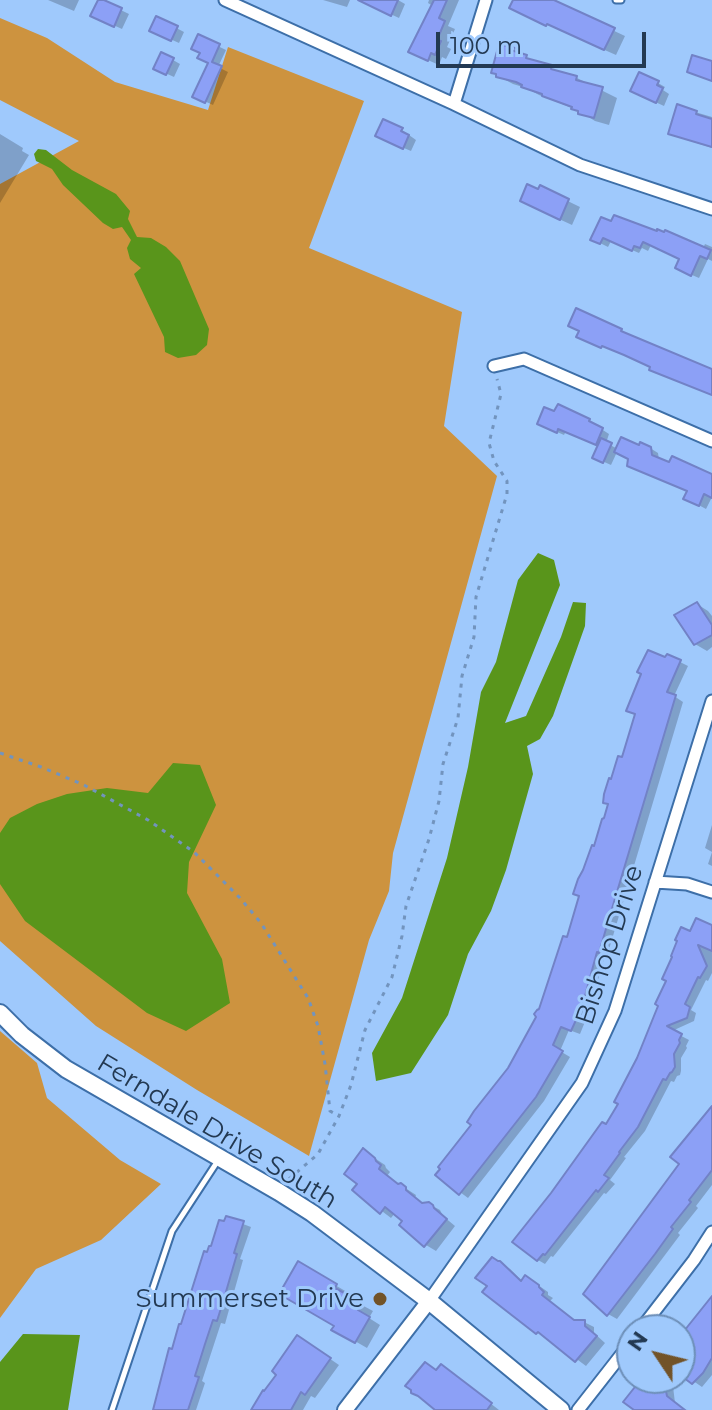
<!DOCTYPE html>
<style>
body{margin:0}
#map{position:relative;width:712px;height:1410px;overflow:hidden;background:#9fc9fc;font-family:Montserrat,sans-serif}
canvas{display:block}
.north{position:absolute;left:616px;top:1314px;width:80px;height:80px;box-sizing:border-box;background:#9fc9fc;border:2px solid #6d8fb8;border-radius:50%;rotate:305deg;font-size:22px;font-weight:700;line-height:32px;text-align:center;color:#233952}
.north::after{content:'';display:block;margin:auto;width:28px;height:36px;background:#725328;clip-path:polygon(50% 0,100% 100%,50% 72%,0 100%)}
.scale{position:absolute;left:436px;top:32px;width:210px;height:36px;box-sizing:border-box;border:4px solid #233952;border-top:0;padding-left:10px;font-size:24px;line-height:28px;white-space:nowrap;color:#233952;-webkit-text-stroke:6px #9fc9fc;paint-order:stroke}
</style>
<div id="map">
<canvas width="712" height="1410"></canvas>
<div class="north">N</div>
<div class="scale">100 m</div>
</div>
<script>
const ctx = document.querySelector('canvas').getContext('2d');
ctx.lineJoin = 'round';
function fill(path, color) {
  ctx.fillStyle = color;
  ctx.fill(path, 'evenodd');
}
function shape(rows) {
  const path = new Path2D();
  for (const r of rows) {
    path.moveTo(r[0], r[1]);
    for (let i = 2; i < r.length; i += 2) path.lineTo(r[i], r[i + 1]);
  }
  return path;
}
function strokePath(path, color, width, dash) {
  ctx.strokeStyle = color;
  ctx.lineWidth = width;
  ctx.lineCap = dash ? 'butt' : 'round';
  ctx.setLineDash(dash || []);
  ctx.stroke(path);
}
function write(font, color, halo, rows, align = 'center') {
  ctx.font = font + ' Montserrat,sans-serif';
  ctx.lineWidth = 6;
  ctx.setLineDash([]);
  ctx.textBaseline = 'middle';
  ctx.strokeStyle = halo;
  ctx.fillStyle = color;
  for (const [text, x, y, turn = 0] of rows) {
    ctx.save();
    ctx.translate(x, y);
    ctx.rotate((+turn || 0) * Math.PI / 180);
    ctx.textAlign = isNaN(turn) ? turn : align;
    if (halo) ctx.strokeText(text, 0, 0);
    ctx.fillText(text, 0, 0);
    ctx.restore();
  }
}
fill(shape([
 [0,18,47,38,115,82,208,110,228,47,364,101,309,248,462,312,444,426,497,476,393,853,389,891,369,940,309,1156,197,1090,96,1026,0,941,0,184,79,141,0,100],
 [0,1031,37,1063,47,1098,120,1160,161,1184,101,1240,36,1269,0,1318]
]), '#cd933f');
fill(shape([
 [38,149,46,150,72,170,116,194,130,211,128,219,137,237,151,238,166,247,180,261,209,329,207,345,196,355,178,358,165,352,164,337,134,274,141,268,130,259,127,248,131,240,122,227,113,229,103,223,63,185,52,169,36,161,34,154],
 [538,553,554,560,560,585,505,723,526,716,561,637,573,602,586,603,585,626,553,716,540,739,527,746,533,774,506,870,491,911,468,954,448,1015,411,1073,376,1081,372,1053,402,998,447,858,468,767,481,692,496,662,518,580],
 [173,763,200,765,216,805,189,862,187,893,222,959,230,1003,186,1031,147,1013,25,921,0,884,0,833,10,818,37,804,67,794,107,788,148,793],
 [23,1334,80,1335,68,1410,0,1410,0,1362]
]), '#59951b');
fill(shape([
 [48,0,79,0,74,11],
 [100,0,129,14,122,29,100,19],
 [323,0,350,0,347,7],
 [360,0,398,0,405,4,399,18],
 [429,0,459,0,448,26,455,29,447,47,451,49,446,59,442,57,439,65,421,57,433,6,428,3],
 [515,0,548,0,625,36,616,55,523,14],
 [157,18,184,32,179,43,159,34],
 [199,37,226,50,218,67,228,72,213,105,202,100,210,63,202,53],
 [514,50,537,63,577,78,617,98,609,125,595,121,577,110,539,95,526,88,513,84,498,76],
 [173,60,180,64,174,77,163,72],
 [658,83,665,87,663,90,669,94,664,106,640,95],
 [678,107,712,117,712,148,678,137,670,133],
 [402,130,416,140,411,151,385,140],
 [0,134,23,148,22,151,29,155,0,203],
 [541,188,580,207,572,225,533,207],
 [602,220,703,248,705,244,712,247,712,261,708,259,699,278,685,272,682,259,651,245,648,251,642,248,639,253,611,241,608,247,600,243],
 [589,421,609,434,606,443,618,449,650,448,658,453,659,460,712,476,712,497,706,509,693,502,689,491,617,452,611,465,602,461,600,445,566,431,564,435,546,427],
 [697,604,708,611,712,616,712,647,707,651,695,644],
 [668,656,688,666,674,696,683,702,607,956,605,955,589,1012,580,1034,569,1030,560,1051,570,1057,544,1101,468,1198,437,1175,474,1125,510,1069,538,1017,568,940,623,759],
 [712,825,712,866,708,864,712,852,705,848],
 [712,928,712,973,708,981,706,980,691,1010,696,1013,694,1021,672,1031,689,1040,686,1046,687,1048,681,1058,681,1071,680,1075,677,1076,674,1082,671,1081,645,1131,624,1157,626,1158,610,1180,615,1184,606,1194,604,1193,553,1257,551,1256,545,1264,538,1260,606,1127,621,1104,691,933],
 [712,1110,712,1185,696,1206,698,1208,678,1233,680,1235,617,1319,608,1314,586,1294,682,1163],
 [373,1157,385,1165,386,1168,390,1172,387,1176,416,1195,415,1198,424,1204,429,1204,440,1210,443,1216,455,1226,436,1251,426,1245,405,1221,395,1213,391,1218,354,1190],
 [227,1218,251,1227,240,1259,243,1260,225,1324,221,1323,202,1381,205,1383,196,1410,155,1410,173,1352,208,1255],
 [492,1259,510,1269,523,1282,535,1283,548,1292,548,1295,553,1298,550,1301,576,1322,584,1322,594,1327,594,1333,605,1343,586,1366,547,1337,537,1332,490,1286],
 [299,1264,347,1292,345,1296,373,1311,369,1318,380,1325,367,1348,334,1329,336,1325],
 [712,1297,712,1375,702,1387,680,1372,680,1341],
 [307,1343,339,1365,315,1398,311,1396,303,1410,253,1410],
 [437,1372,450,1372,499,1410,439,1410],
 [645,1378,672,1378,675,1403,683,1409,688,1410,640,1410]
]), '#0003');
const building = shape([
 [98,0,104,0,122,8,114,27,90,16,98,0],
 [358,0,398,0,391,16,358,0],
 [434,0,447,0,439,18,445,21,437,40,441,41,435,55,431,53,428,61,408,52,434,0],
 [513,0,554,0,615,28,604,50,547,24,546,26,509,8,513,0],
 [156,16,178,26,171,41,149,31,156,16],
 [198,34,220,44,212,62,222,66,205,103,192,97,208,63,197,58,200,53,191,49,198,34],
 [499,44,515,48,514,51,527,55,526,58,552,65,551,69,577,76,576,80,603,87,594,118,578,114,578,111,571,109,572,107,542,96,542,94,521,87,522,85,516,82,496,77,496,74,491,73,499,44],
 [161,52,174,58,166,75,153,69,161,52],
 [692,55,712,61,712,81,687,72,692,55],
 [639,72,659,81,657,85,663,88,656,103,630,91,639,72],
 [677,104,697,111,696,114,712,119,712,147,668,134,677,104],
 [383,119,403,128,401,131,409,135,403,149,375,136,383,119],
 [527,184,538,189,540,185,569,199,560,220,520,201,527,184],
 [614,215,657,231,657,229,664,232,665,230,711,250,707,259,700,256,691,276,675,268,679,259,643,242,640,248,634,246,632,251,603,238,600,244,590,240,601,217,611,221,614,215],
 [576,308,622,329,621,331,712,369,712,395,649,370,650,367,624,355,602,346,601,348,576,337,579,331,568,326,576,308],
 [558,404,590,419,589,421,603,428,596,445,558,429,557,433,537,424,544,407,554,411,558,404],
 [621,437,639,445,640,442,651,447,652,455,669,462,672,456,712,474,712,498,704,494,699,506,683,499,687,491,627,466,628,459,614,452,621,437],
 [601,438,612,443,603,463,592,458,601,438],
 [697,602,712,625,712,635,694,645,674,615,697,602],
 [648,650,665,657,667,654,681,660,667,692,676,695,608,922,599,953,597,952,582,1007,571,1031,561,1027,553,1045,563,1051,536,1097,459,1195,435,1175,440,1169,438,1167,471,1125,467,1122,474,1111,508,1068,536,1017,534,1014,537,1010,539,1009,563,936,567,937,579,896,573,894,578,879,583,870,592,845,594,846,602,819,604,818,608,804,603,803,604,794,609,778,611,779,618,756,622,757,635,714,626,711,641,674,637,672,648,650],
 [696,918,712,925,712,951,698,945,707,966,700,978,698,977,685,1004,690,1007,687,1018,667,1026,682,1034,679,1040,680,1043,674,1054,675,1067,672,1072,670,1073,666,1080,663,1079,638,1127,619,1152,620,1153,604,1175,609,1178,598,1192,596,1190,545,1255,543,1254,537,1261,512,1242,551,1193,602,1122,606,1124,618,1104,614,1102,637,1058,658,1006,655,1004,666,981,662,979,672,957,671,956,677,941,675,940,681,927,690,931,696,918],
 [712,1106,712,1170,689,1200,691,1202,671,1227,673,1229,655,1254,607,1316,583,1294,679,1164,670,1157,712,1106],
 [363,1148,375,1158,376,1161,381,1165,379,1169,398,1184,401,1183,406,1187,406,1190,422,1203,429,1202,433,1205,434,1208,447,1219,424,1247,399,1225,402,1221,385,1207,380,1214,352,1190,357,1184,344,1174,363,1148],
 [226,1216,244,1221,234,1253,237,1254,223,1302,217,1321,213,1320,205,1344,195,1376,199,1377,188,1410,153,1410,169,1348,172,1349,179,1324,181,1324,204,1251,207,1252,209,1246,211,1246,219,1220,224,1221,226,1216],
 [492,1257,498,1261,500,1261,521,1281,525,1275,539,1285,539,1287,544,1292,542,1295,574,1320,585,1320,585,1326,597,1336,575,1362,538,1332,536,1334,482,1292,487,1286,475,1278,492,1257],
 [298,1261,337,1284,335,1288,363,1303,358,1310,370,1317,355,1343,331,1330,334,1326,279,1294,298,1261],
 [712,1296,712,1358,703,1373,692,1384,680,1375,680,1353,685,1346,680,1341,680,1336,712,1296],
 [297,1335,331,1358,305,1395,301,1392,291,1410,251,1410,263,1390,264,1391,276,1375,272,1371,297,1335],
 [425,1362,436,1370,441,1364,492,1403,487,1410,435,1410,418,1396,411,1393,411,1390,405,1386,425,1362],
 [642,1378,651,1378,665,1386,667,1396,685,1410,634,1410,623,1402,642,1378]
]);
fill(building, '#8ca0f6');
strokePath(building, '#7282c6', 2);
const service = shape([
 [616,0,621,0],
 [112,1410,172,1231,219,1159]
]);
const minor = shape([
 [225,0,454,104,580,165,712,209],
 [454,104,486,0],
 [494,366,524,359,712,441],
 [655,882,687,884,712,892],
 [429,1301,582,1083,615,1011,712,701],
 [640,1330,694,1260,712,1232],
 [578,1410,632,1341]
]);
const tertiary = shape([
 [345,1410,429,1301]
]);
const secondary = shape([
 [0,1013,22,1035,66,1069,279,1192,312,1213,429,1301,561,1410]
]);
strokePath(service, '#3d6fa8', 9);
strokePath(minor, '#3d6fa8', 15);
strokePath(tertiary, '#3d6fa8', 18);
strokePath(secondary, '#3d6fa8', 20);
strokePath(shape([
 [0,753,41,767,84,785,148,820,194,852,240,898,261,923,308,998,318,1026,325,1064,330,1111,339,1116],
 [289,1179,318,1154,339,1116,351,1085,365,1030,392,977,402,936,406,906,429,839,439,801,443,764,458,718,462,676,474,637,476,597,507,494,507,481,494,461,489,443,501,394,497,379]
]), '#7294be', 3, [4, 6]);
strokePath(service, '#fff', 5);
strokePath(minor, '#fff', 11);
strokePath(tertiary, '#fff', 14);
strokePath(secondary, '#fff', 16);
for (const [x, y, r, color] of [
 [380,1299,8,"#725328"]
]) {
  const dot = new Path2D();
  dot.arc(x, y, r, 0, 2 * Math.PI);
  ctx.fillStyle = color;
  ctx.fill(dot);
  strokePath(dot, '#9fc9fc', 3);
}
write('26px', '#233952', '#9fc9fc', [
 ["Bishop Drive",610,945,-72],
 ["Ferndale Drive South",217,1132,31]
]);
write('26px', '#233952', '#9fc9fc', [
 ["Summerset Drive",364,1299]
], 'right');
</script>
